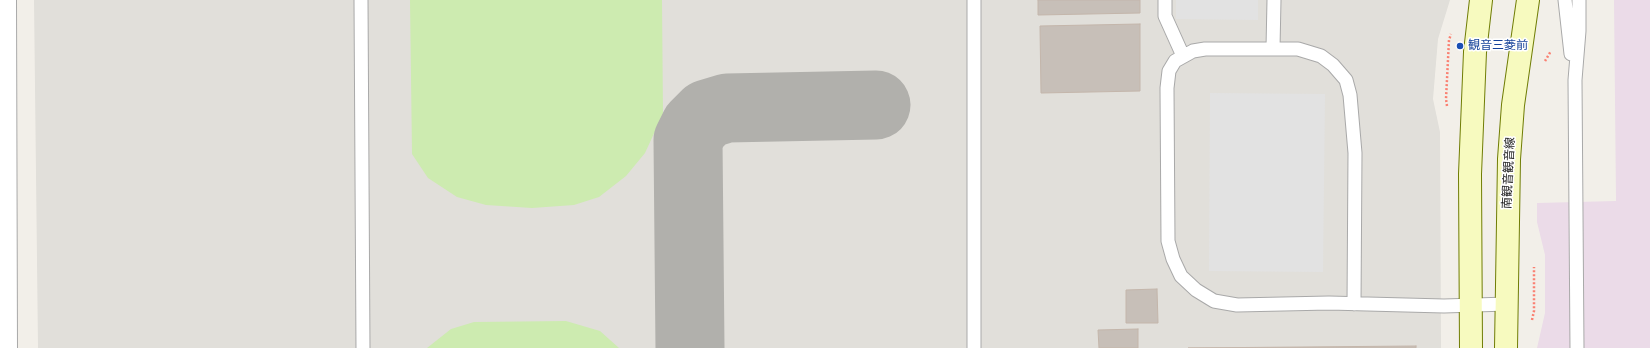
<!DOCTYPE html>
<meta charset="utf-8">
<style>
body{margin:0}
canvas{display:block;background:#f2efe9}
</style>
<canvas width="1650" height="348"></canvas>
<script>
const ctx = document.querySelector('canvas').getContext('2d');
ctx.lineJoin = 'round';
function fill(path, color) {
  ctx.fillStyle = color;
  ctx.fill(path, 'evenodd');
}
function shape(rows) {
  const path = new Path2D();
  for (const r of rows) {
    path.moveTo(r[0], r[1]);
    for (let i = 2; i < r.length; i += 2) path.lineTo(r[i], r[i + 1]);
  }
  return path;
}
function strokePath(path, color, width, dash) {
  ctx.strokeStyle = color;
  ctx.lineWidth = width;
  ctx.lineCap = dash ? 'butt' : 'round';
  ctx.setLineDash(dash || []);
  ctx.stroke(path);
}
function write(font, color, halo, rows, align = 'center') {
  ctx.font = font + ' "Fira Sans Condensed","Noto Sans JP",sans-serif';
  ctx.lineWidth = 3;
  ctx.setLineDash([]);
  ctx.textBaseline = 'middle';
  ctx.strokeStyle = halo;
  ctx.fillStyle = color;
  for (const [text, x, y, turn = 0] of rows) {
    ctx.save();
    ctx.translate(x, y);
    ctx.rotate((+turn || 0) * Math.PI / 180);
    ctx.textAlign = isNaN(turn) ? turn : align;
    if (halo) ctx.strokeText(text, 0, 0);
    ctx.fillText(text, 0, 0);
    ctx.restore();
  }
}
fill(shape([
 [1614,0,1650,0,1650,348,1537,348,1545,313,1545,255,1537,222,1537,203,1616,201]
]), '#ebdbe8');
fill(shape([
 [34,0,1450,0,1438,39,1433,99,1440,132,1441,348,38,348]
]), '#e1dfda');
fill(shape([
 [410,0,662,0,663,114,645,153,626,176,599,197,574,205,532,208,486,205,457,197,428,178,412,154],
 [566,321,600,331,619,348,427,348,451,329,474,322]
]), '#cdebb0');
fill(shape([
 [1176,0,1258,0,1258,20,1176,19],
 [1210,93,1325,94,1323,272,1209,271]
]), '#e2e2e2');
strokePath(shape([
 [690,348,688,140,695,126,707,114,727,108,876,105]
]), '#b1b0ac', 69);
const building = shape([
 [1038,0,1140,0,1140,13,1038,15,1038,0],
 [1140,24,1140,91,1041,93,1040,26,1140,24],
 [1157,289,1158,323,1126,323,1126,290,1157,289],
 [1138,329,1138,348,1099,348,1098,330,1138,329],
 [1416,346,1416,348,1188,348,1416,346]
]);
fill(building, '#c7bfb8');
strokePath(building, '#c4b6ab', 1);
const service = shape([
 [361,0,363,348],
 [974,0,974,348],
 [1165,0,1165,16,1183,56],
 [1565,0,1571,54],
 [1273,48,1274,0],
 [1354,304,1355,153,1350,95,1346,80,1333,65,1321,56,1298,49,1205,49,1193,51,1175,61,1169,71,1167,88,1168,241,1173,259,1181,276,1196,290,1214,301,1237,305,1329,303,1444,306,1507,304],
 [1577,348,1575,80,1579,31,1579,0]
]);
const tertiary = shape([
 [5,0,6,348]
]);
const secondary = shape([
 [1471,348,1470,174,1475,52,1481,0],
 [1506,348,1509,159,1513,105,1528,0]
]);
strokePath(service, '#a9a9a9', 15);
strokePath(tertiary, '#a9a9a9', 24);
strokePath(secondary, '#707d05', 24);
strokePath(shape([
 [1545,61,1551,51],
 [1447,106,1446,99,1449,40,1451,34],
 [1532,320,1534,311,1534,267]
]), '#fa8072', 2.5, [2, 2]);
strokePath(service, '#fff', 13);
strokePath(tertiary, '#fff', 22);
strokePath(secondary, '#f7fabf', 22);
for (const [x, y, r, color] of [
 [1460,46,4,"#1a4fb4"]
]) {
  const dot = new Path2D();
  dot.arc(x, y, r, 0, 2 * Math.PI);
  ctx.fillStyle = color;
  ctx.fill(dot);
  strokePath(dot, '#fff', 1.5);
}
write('12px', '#164399', '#fff', [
 ["観音三菱前",1468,46]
], 'left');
write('12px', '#222', '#fff', [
 ["南観音観音線",1509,173,-87]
]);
</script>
